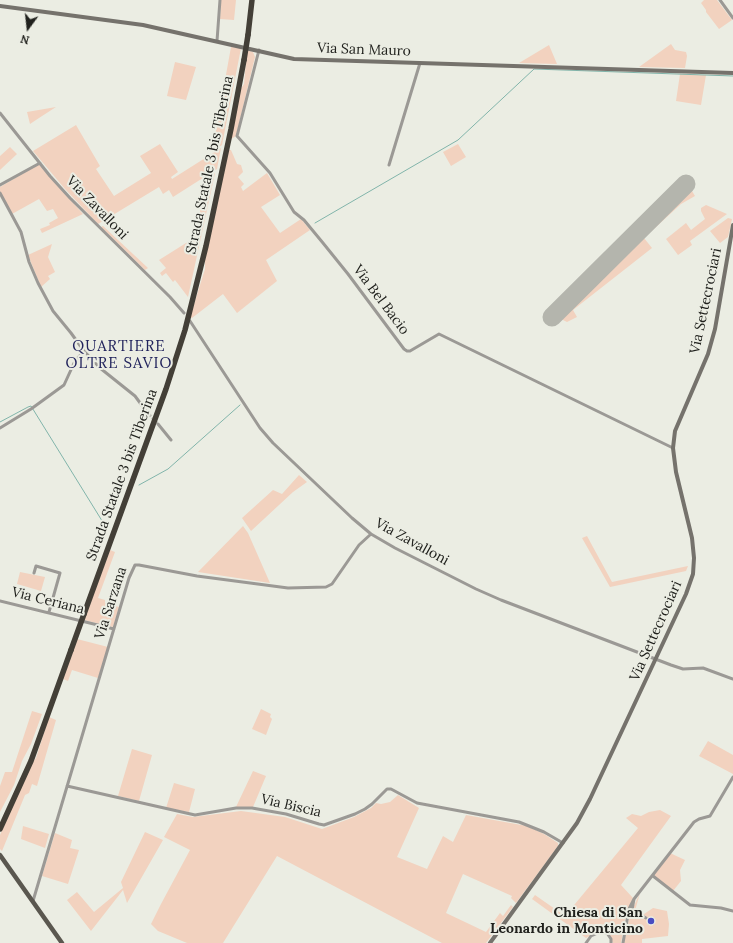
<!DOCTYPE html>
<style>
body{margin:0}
#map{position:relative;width:733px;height:943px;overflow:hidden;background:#ebede3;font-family:Lora,serif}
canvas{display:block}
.north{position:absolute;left:8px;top:8px;width:40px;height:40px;-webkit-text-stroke:3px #ebede3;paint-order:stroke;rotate:195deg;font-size:11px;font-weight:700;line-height:16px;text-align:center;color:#20211d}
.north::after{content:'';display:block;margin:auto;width:14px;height:18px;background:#20211d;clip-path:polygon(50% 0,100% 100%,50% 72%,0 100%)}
</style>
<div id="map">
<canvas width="733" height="943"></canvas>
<div class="north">N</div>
</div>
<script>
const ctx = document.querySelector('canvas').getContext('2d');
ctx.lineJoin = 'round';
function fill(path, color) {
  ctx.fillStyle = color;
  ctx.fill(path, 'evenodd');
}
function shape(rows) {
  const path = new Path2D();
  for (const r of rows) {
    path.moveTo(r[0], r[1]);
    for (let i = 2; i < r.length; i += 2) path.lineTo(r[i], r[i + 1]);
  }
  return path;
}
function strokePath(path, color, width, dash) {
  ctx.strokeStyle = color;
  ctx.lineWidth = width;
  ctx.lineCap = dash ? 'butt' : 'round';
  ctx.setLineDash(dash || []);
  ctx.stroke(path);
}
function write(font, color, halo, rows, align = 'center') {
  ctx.font = font + ' Lora,serif';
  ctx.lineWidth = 4;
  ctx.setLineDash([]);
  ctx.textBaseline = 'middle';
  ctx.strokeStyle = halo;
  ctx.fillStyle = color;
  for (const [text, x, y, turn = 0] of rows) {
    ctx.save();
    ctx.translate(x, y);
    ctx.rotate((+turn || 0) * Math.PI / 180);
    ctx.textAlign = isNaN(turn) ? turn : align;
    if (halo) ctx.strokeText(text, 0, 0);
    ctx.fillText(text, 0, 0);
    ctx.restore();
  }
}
fill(shape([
 [221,0,236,0,234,20,220,19],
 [704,0,717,0,732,20,719,29,706,12,706,10,701,3],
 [671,44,675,50,686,52,687,56,685,68,639,67],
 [549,45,557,64,519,63],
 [231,47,241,48,222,145,212,152],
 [247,50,253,52,255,57,236,136,231,139,240,90,244,84],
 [175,62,196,67,186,100,167,96],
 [680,74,706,75,701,105,676,101],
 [56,107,39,118,30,124,27,112],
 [76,125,100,166,96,169,114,196,151,173,140,156,160,144,178,172,171,177,172,179,221,148,217,169,173,197,169,190,163,194,159,187,98,224,65,189,33,151],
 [458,144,466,157,451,166,443,152],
 [10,147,17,154,0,170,0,156],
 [228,150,231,150,237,164,241,165,243,172,238,177,244,184,241,187,243,191,267,173,280,195,261,207,280,233,301,219,310,230,266,260,277,281,237,313,223,294,192,318,190,317,205,269,205,259],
 [39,164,83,214,42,233,40,229,50,225,49,223,58,218,53,209,47,211,39,199,12,214,0,192,0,187],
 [215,173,188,297,175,280,173,282,166,273,162,276,160,273,166,268,159,260,194,238,206,185,209,178],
 [689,186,695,196,681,204,644,238,652,248,573,310,577,317,567,322,561,319,557,320,554,318,587,287],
 [706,205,727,214,690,241,692,245,678,255,666,239,686,223,691,230,705,219,701,211,701,208],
 [728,218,732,219,728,237,720,243,710,231],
 [103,226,148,268,145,270,101,227],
 [52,244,48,257,55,272,48,276,50,279,41,287,28,255],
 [299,475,307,482,293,492,251,531,242,518,273,490,282,494],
 [243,526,248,533,270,583,198,572],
 [587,536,612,582,688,566,686,571,610,587,582,538],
 [110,550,115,552,98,598,105,600,105,603,119,607,113,627,84,620],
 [20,572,45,577,41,591,17,584],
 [77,639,108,647,98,678,72,670,68,681,63,679],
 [261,709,271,714,270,717,272,719,266,735,252,729],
 [32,711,42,714,31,744,22,761,14,785,0,812,0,786,5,772,12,772],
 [49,717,56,720,37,786,32,784,29,793,25,795,2,851,0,849,0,835,31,764,36,758],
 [708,741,733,755,733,774,699,756],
 [132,749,152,755,139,801,118,796],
 [253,771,266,776,253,807,236,807],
 [174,783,195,789,189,812,166,808],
 [398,795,419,808,397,857,427,869,443,836,453,842,466,815,527,826,544,834,558,843,558,846,516,903,511,898,512,896,463,874,446,913,486,932,500,913,503,916,511,905,513,907,486,943,442,943,277,856,223,943,187,943,158,931,151,924,161,904,190,850,164,837,177,814,193,817,241,811,285,817,322,829,354,817,371,808,376,803,381,804,390,802],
 [660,810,671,816,621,885,633,898,625,920,621,943,613,943,608,933,600,931,586,938,532,899,535,895,565,916,638,828,626,818,632,814,641,816,649,812],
 [23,826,49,834,45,848,21,839],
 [145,832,163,840,127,903,123,890,91,931,67,900,77,892,94,912,123,888,121,882],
 [55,833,72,840,70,848,79,850,68,884,42,876],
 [670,853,685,860,680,870,681,881,673,891,652,877],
 [640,893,635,911,644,914,653,908,667,911,669,924,668,936,642,939,642,943,624,943,630,914]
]), '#f2d2bf');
strokePath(shape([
 [315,223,458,140,534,69,733,76],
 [0,422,28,407,31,406,104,524],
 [139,485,168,469,240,405]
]), '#81b4aa', 1);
strokePath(shape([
 [552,317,686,184]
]), '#b4b5ad', 19);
strokePath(shape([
 [146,411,158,424]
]), '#c2c4bb', 3, [3, 1.5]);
strokePath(shape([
 [720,0,733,18],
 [217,41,220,0],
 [259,50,237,136,270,173,294,212,304,220,323,243,348,274,404,349,407,351,410,351,439,334,673,448],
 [0,113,50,176,70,198,170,297,184,313],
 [389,165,420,63],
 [0,185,40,163],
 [0,193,21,232,29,262,38,283,53,311,71,333,84,351,100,368,135,396,146,411],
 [190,321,260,428,273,443,352,518,371,534,395,548,476,589,501,600,671,665,683,669,703,668,733,679],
 [158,424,171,440],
 [0,428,31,409,64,385,75,361,84,351],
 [34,573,36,566,60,573,49,612],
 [0,601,114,629],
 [67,786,195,815,236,808,252,808,286,814,319,824,324,825,355,814,365,809,372,804,387,789,391,789,417,803,519,822,544,832,563,843],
 [653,876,690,905,721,908,733,911],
 [634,899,632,910,646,918],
 [33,901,129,578,135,565,139,565,197,576,288,588,326,587,332,584,359,545,371,534],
 [586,943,591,936,600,932,607,933,611,939,611,943],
 [623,943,629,909,634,899,694,822,699,819,710,816,733,777]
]), '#9b9995', 3);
strokePath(shape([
 [0,6,143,25,294,59,733,73],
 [490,943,577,823,590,799,686,594,693,574,694,558,692,538,676,472,673,448,675,431,708,354,715,329,733,225]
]), '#75726c', 4);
strokePath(shape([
 [0,855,62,943]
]), '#5a574f', 4.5);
strokePath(shape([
 [248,35,252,0],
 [84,614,166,389,185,330,206,246,231,129,244,60],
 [0,829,31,761,71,650]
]), '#433f37', 5.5);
strokePath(shape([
 [244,60,248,35],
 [71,650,84,614]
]), '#433f37', 5.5);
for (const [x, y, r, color] of [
 [651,921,4,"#4a4cc2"]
]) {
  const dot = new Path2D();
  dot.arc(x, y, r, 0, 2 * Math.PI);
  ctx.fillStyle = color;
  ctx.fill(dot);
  strokePath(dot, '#ebede3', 1.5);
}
write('14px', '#20211d', '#ebede3', [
 ["Via San Mauro",364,50,2],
 ["Strada Statale 3 bis Tiberina",210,165,-78],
 ["Via Zavalloni",97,208,46],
 ["Via Bel Bacio",381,300,53],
 ["Via Settecrociari",706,301,-78],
 ["Strada Statale 3 bis Tiberina",122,475,-70],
 ["Via Zavalloni",412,542,29],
 ["Via Ceriana",48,601,14],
 ["Via Sarzana",111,603,-72],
 ["Via Settecrociari",656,631,-66],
 ["Via Biscia",291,806,13]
]);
write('bold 14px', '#20211d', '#ebede3', [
 ["Chiesa di San",643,913],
 ["Leonardo in Monticino",643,929]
], 'right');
ctx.letterSpacing = '1px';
write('15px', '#21235c', '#ebede3', [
 ["QUARTIERE",119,347],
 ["OLTRE SAVIO",119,364]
]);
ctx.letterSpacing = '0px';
</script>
